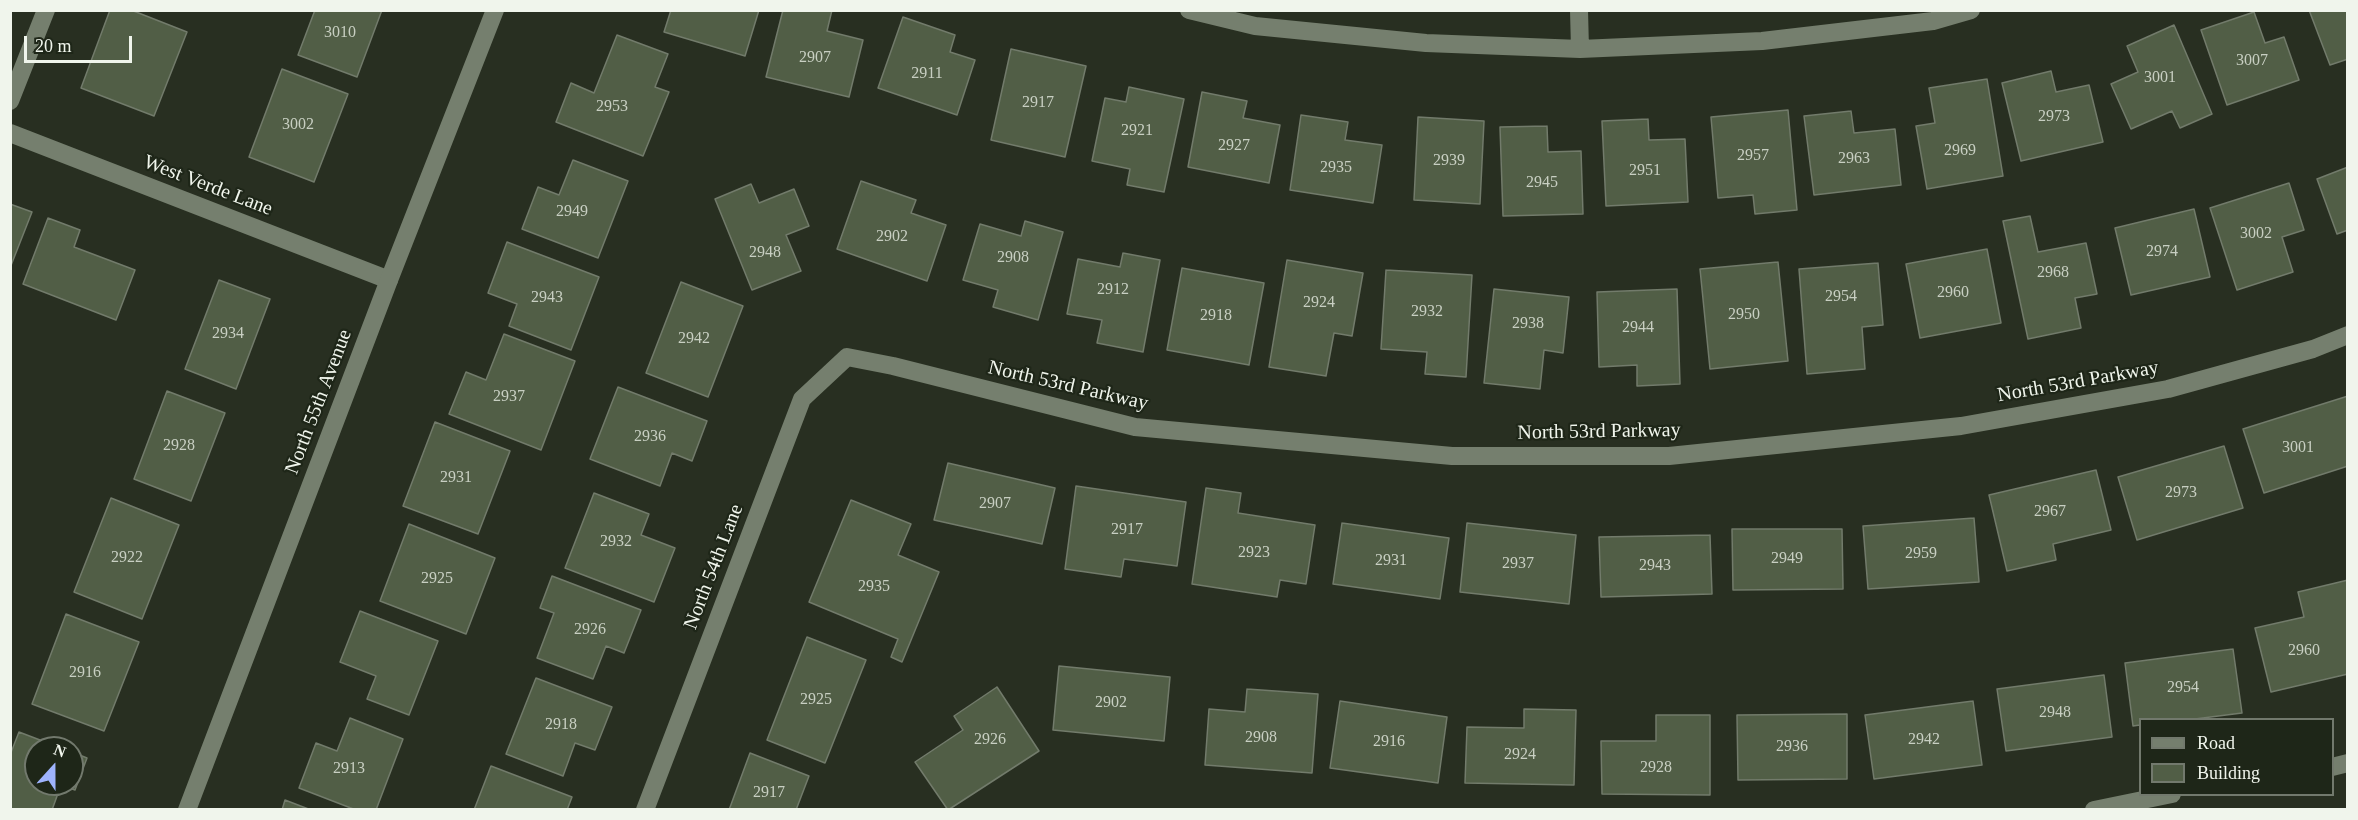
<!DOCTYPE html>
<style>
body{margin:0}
#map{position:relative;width:2358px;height:820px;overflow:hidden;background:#282f21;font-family:"Times New Roman",serif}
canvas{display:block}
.frame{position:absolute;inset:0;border:12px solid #f0f5ec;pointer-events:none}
.legend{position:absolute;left:2139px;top:718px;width:195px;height:78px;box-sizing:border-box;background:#1e2618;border:2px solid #72796d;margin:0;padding:8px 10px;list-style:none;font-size:18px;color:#f0f5ec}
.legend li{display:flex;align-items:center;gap:12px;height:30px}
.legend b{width:30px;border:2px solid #72796d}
.north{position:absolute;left:24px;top:736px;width:60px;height:60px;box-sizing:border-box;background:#1e2618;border:2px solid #72796d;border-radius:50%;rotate:21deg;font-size:16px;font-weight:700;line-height:24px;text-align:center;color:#f0f5ec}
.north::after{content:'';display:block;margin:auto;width:21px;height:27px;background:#9eb3fd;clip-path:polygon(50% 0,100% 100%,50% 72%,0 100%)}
.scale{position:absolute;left:24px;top:36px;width:108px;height:27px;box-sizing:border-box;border:3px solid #f0f5ec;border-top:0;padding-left:8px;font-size:18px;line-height:21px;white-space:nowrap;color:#f0f5ec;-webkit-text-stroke:4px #1e2618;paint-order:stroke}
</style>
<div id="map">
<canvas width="2358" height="820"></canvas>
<div class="frame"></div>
<ul class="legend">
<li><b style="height:8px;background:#757f6e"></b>Road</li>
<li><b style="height:16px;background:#515e46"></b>Building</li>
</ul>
<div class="north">N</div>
<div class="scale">20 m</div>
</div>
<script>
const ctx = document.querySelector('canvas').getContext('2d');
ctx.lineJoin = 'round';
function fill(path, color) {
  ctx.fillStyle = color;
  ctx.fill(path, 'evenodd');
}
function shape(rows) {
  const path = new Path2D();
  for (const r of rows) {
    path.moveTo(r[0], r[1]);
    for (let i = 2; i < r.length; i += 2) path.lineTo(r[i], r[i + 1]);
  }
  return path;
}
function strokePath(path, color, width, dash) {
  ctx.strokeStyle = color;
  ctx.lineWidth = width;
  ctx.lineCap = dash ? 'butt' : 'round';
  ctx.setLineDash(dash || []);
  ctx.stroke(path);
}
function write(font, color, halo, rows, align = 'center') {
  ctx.font = font + ' "Times New Roman",serif';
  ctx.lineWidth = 4.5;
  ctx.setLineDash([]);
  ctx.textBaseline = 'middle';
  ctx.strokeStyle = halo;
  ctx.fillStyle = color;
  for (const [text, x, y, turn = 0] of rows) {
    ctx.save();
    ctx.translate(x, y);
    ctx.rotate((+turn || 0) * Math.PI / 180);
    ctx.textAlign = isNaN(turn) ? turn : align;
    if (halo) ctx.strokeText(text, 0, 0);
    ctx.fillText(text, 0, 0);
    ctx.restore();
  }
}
const building = shape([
 [110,10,131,10,187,32,154,116,81,88,110,10],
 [315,10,382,10,357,77,298,55,315,10],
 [671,10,759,10,745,56,664,32,671,10],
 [783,10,832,10,827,31,863,40,849,97,766,77,783,10],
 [2309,10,2348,10,2348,59,2330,65,2309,10],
 [2254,12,2265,43,2284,37,2299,80,2227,105,2201,30,2254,12],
 [903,17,955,35,950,52,975,60,957,115,878,88,903,17],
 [2174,25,2212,114,2180,128,2172,111,2131,129,2111,84,2138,72,2127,46,2174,25],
 [617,35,668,54,655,87,669,92,643,156,556,122,571,83,594,93,617,35],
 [1011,49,1086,66,1065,157,991,140,1011,49],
 [282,69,348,94,314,182,249,157,282,69],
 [2051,71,2056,92,2089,85,2103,142,2021,161,2002,83,2051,71],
 [1987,79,2003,176,1927,189,1916,126,1935,123,1929,88,1987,79],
 [1129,87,1184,99,1164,192,1127,185,1130,169,1092,161,1105,98,1126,102,1129,87],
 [1202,92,1247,101,1243,118,1280,125,1269,183,1188,167,1202,92],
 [1788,110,1797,210,1755,214,1753,195,1718,198,1711,117,1788,110],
 [1851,111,1854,133,1895,129,1901,185,1814,195,1804,116,1851,111],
 [1301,115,1348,122,1345,140,1382,145,1373,203,1290,190,1301,115],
 [1418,117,1484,121,1480,204,1414,200,1418,117],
 [1648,119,1649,140,1685,139,1688,202,1606,206,1602,121,1648,119],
 [1547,126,1548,152,1581,151,1583,214,1503,216,1500,127,1547,126],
 [573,160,628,181,598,258,522,229,538,187,559,195,573,160],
 [2348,167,2348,230,2337,234,2317,179,2348,167],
 [861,181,916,200,911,213,946,225,927,281,837,249,861,181],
 [2289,183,2304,230,2282,237,2293,272,2237,290,2210,208,2289,183],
 [751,184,759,203,794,189,809,226,786,235,801,271,752,290,715,199,751,184],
 [10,204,32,212,10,268,10,204],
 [2194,209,2210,277,2131,295,2115,228,2194,209],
 [2030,216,2038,252,2086,243,2097,294,2075,298,2081,328,2028,339,2003,221,2030,216],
 [48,218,80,230,74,247,135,270,116,320,23,284,48,218],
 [1025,221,1063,232,1038,320,993,307,998,290,963,280,980,224,1021,236,1025,221],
 [507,242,599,277,571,350,509,326,517,304,488,293,507,242],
 [1987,249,2001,323,1920,338,1906,264,1987,249],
 [1123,253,1160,260,1143,352,1097,343,1102,320,1067,314,1078,259,1120,267,1123,253],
 [1287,260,1363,273,1352,336,1334,333,1326,376,1269,367,1287,260],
 [1778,262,1788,361,1710,369,1700,269,1778,262],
 [1878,263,1883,325,1862,327,1865,369,1807,374,1799,269,1878,263],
 [1182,268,1264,283,1249,365,1167,350,1182,268],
 [1386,270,1472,275,1466,377,1425,374,1427,352,1381,349,1386,270],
 [219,280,270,299,236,389,185,369,219,280],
 [681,282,743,306,708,397,646,373,681,282],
 [1494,289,1569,297,1563,353,1544,350,1540,389,1484,383,1494,289],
 [1677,289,1680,384,1637,386,1637,365,1599,367,1597,292,1677,289],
 [504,334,575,361,541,450,449,414,466,372,486,380,504,334],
 [618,387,707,421,692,461,672,453,660,486,590,459,618,387],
 [167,391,225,413,191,501,134,479,167,391],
 [2348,396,2348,466,2264,493,2243,429,2348,396],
 [435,422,510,451,478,534,403,506,435,422],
 [2224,446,2243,508,2137,540,2118,477,2224,446],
 [948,463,1055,488,1042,544,934,520,948,463],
 [2096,470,2111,530,2053,544,2056,560,2007,571,1989,495,2096,470],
 [1076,486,1186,502,1177,566,1124,559,1121,577,1065,569,1076,486],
 [1206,488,1241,493,1238,513,1315,525,1306,584,1280,580,1277,597,1192,584,1206,488],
 [594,493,649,514,641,535,675,548,654,602,565,568,594,493],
 [111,498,179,525,142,619,74,592,111,498],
 [851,500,911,524,898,555,939,572,902,662,891,657,898,639,809,602,851,500],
 [1974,518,1979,582,1868,589,1863,526,1974,518],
 [1342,523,1449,538,1440,599,1333,584,1342,523],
 [1467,523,1576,535,1569,604,1460,592,1467,523],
 [409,524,495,558,466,634,380,601,409,524],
 [1732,529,1842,529,1843,589,1733,590,1732,529],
 [1710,535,1712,594,1601,597,1599,537,1710,535],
 [552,576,641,610,624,653,606,646,593,679,537,658,554,613,540,608,552,576],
 [2348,580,2348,674,2271,692,2255,628,2304,617,2298,592,2348,580],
 [360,611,438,641,409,715,367,699,376,676,340,662,360,611],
 [66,614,139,642,104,731,32,704,66,614],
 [807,637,866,660,825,763,767,740,807,637],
 [2233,649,2242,713,2187,720,2140,720,2140,725,2133,726,2125,663,2233,649],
 [1059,666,1170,677,1164,741,1053,730,1059,666],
 [2104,675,2112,737,2006,751,1997,689,2104,675],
 [536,678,612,707,595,750,575,743,563,776,506,754,536,678],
 [997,687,1039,751,948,810,915,762,963,730,954,716,997,687],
 [1247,689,1318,694,1312,773,1205,765,1209,709,1245,712,1247,689],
 [1340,701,1447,717,1438,783,1330,768,1340,701],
 [1973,701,1982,765,1874,779,1865,715,1973,701],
 [1524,709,1576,710,1574,785,1465,783,1467,727,1524,728,1524,709],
 [1847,714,1847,779,1738,780,1737,715,1847,714],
 [1656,715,1710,715,1710,795,1602,794,1601,741,1656,741,1656,715],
 [350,718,403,739,376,810,356,810,299,788,316,743,337,751,350,718],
 [19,732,61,748,36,748,36,784,72,784,72,752,87,758,75,790,61,785,52,810,10,810,10,755,19,732],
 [750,753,809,776,796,810,729,810,750,753],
 [491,766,572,797,567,810,474,810,491,766],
 [285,800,311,810,282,810,285,800]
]);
fill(building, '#515e46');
strokePath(building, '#727b6b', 1.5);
strokePath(shape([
 [1189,10,1255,26,1426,43,1580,49,1762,41,1933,21,1971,10],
 [1579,10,1580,49],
 [10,101,46,10],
 [10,133,389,280],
 [2332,767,2348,763],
 [645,810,802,399,847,357,893,366,1135,427,1452,456,1669,456,1961,426,2168,389,2313,349,2348,335],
 [2094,810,2172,794]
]), '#757f6e', 18);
strokePath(shape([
 [187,810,389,280,495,10]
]), '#757f6e', 18);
write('16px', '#c8cfc2', null, [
 ["3010",340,33],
 ["2907",815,58],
 ["3007",2252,61],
 ["2911",927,74],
 ["3001",2160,78],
 ["2917",1038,103],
 ["2953",612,107],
 ["2973",2054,117],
 ["3002",298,125],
 ["2921",1137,131],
 ["2927",1234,146],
 ["2969",1960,151],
 ["2957",1753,156],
 ["2963",1854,159],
 ["2939",1449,161],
 ["2935",1336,168],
 ["2951",1645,171],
 ["2945",1542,183],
 ["2949",572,212],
 ["3002",2256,234],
 ["2902",892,237],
 ["2974",2162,252],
 ["2948",765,253],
 ["2908",1013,258],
 ["2968",2053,273],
 ["2912",1113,290],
 ["2960",1953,293],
 ["2954",1841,297],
 ["2943",547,298],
 ["2924",1319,303],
 ["2932",1427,312],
 ["2950",1744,315],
 ["2918",1216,316],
 ["2938",1528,324],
 ["2944",1638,328],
 ["2934",228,334],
 ["2942",694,339],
 ["2937",509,397],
 ["2936",650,437],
 ["2928",179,446],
 ["3001",2298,448],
 ["2931",456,478],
 ["2973",2181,493],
 ["2907",995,504],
 ["2967",2050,512],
 ["2917",1127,530],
 ["2932",616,542],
 ["2923",1254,553],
 ["2959",1921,554],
 ["2922",127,558],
 ["2949",1787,559],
 ["2931",1391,561],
 ["2937",1518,564],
 ["2943",1655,566],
 ["2925",437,579],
 ["2935",874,587],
 ["2926",590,630],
 ["2960",2304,651],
 ["2916",85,673],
 ["2954",2183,688],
 ["2925",816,700],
 ["2902",1111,703],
 ["2948",2055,713],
 ["2918",561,725],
 ["2908",1261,738],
 ["2926",990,740],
 ["2942",1924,740],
 ["2916",1389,742],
 ["2936",1792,747],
 ["2924",1520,755],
 ["2928",1656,768],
 ["2913",349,769],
 ["2917",769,793]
]);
write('20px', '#f0f5ec', '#1e2618', [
 ["West Verde Lane",208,186,21],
 ["North 53rd Parkway",2078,382,-10],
 ["North 53rd Parkway",1068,386,13],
 ["North 55th Avenue",319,402,-69],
 ["North 53rd Parkway",1599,432,-1],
 ["North 54th Lane",714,567,-69]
]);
</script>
